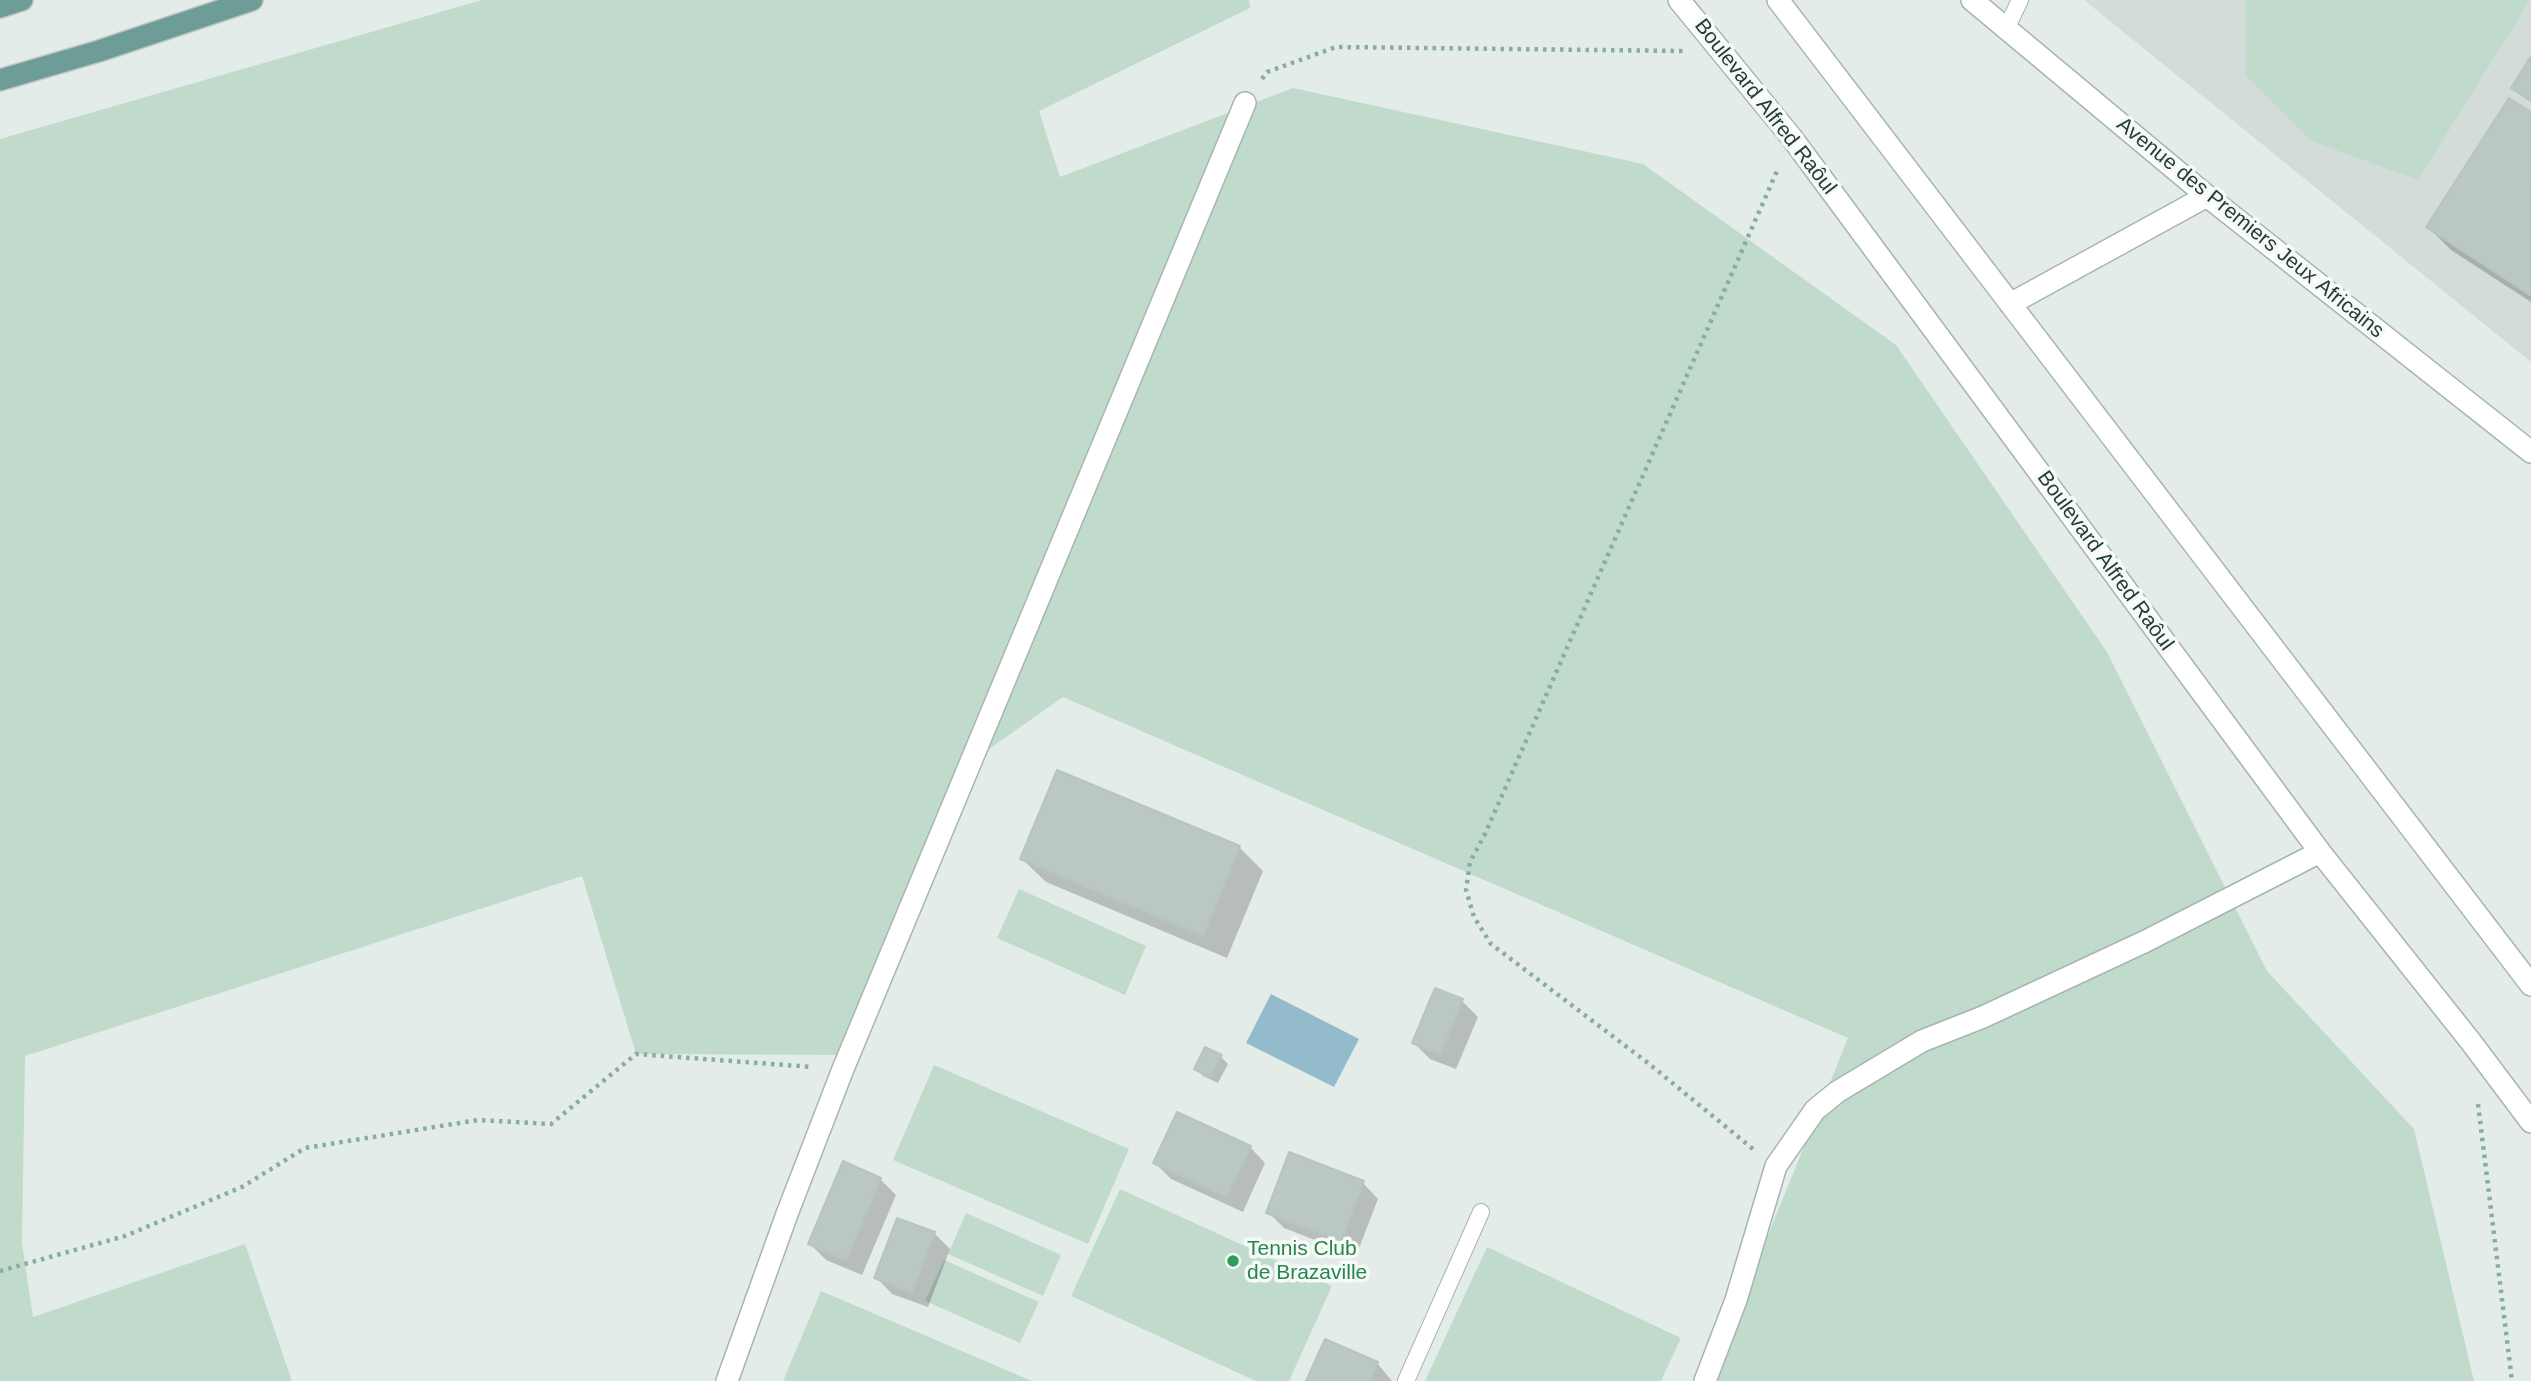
<!DOCTYPE html>
<meta charset="utf-8">
<style>
body{margin:0}
canvas{display:block;background:#e4ecea}
</style>
<canvas width="2531" height="1381"></canvas>
<script>
const ctx = document.querySelector('canvas').getContext('2d');
ctx.lineJoin = 'round';
function fill(path, color) {
  ctx.fillStyle = color;
  ctx.fill(path, 'evenodd');
}
function shape(rows) {
  const path = new Path2D();
  for (const r of rows) {
    path.moveTo(r[0], r[1]);
    for (let i = 2; i < r.length; i += 2) path.lineTo(r[i], r[i + 1]);
  }
  return path;
}
function strokePath(path, color, width, dash) {
  ctx.strokeStyle = color;
  ctx.lineWidth = width;
  ctx.lineCap = dash ? 'butt' : 'round';
  ctx.setLineDash(dash || []);
  ctx.stroke(path);
}
function write(font, color, halo, rows, align = 'center') {
  ctx.font = font + ' Helvetica,sans-serif';
  ctx.lineWidth = 7;
  ctx.setLineDash([]);
  ctx.textBaseline = 'middle';
  ctx.strokeStyle = halo;
  ctx.fillStyle = color;
  for (const [text, x, y, turn = 0] of rows) {
    ctx.save();
    ctx.translate(x, y);
    ctx.rotate((+turn || 0) * Math.PI / 180);
    ctx.textAlign = isNaN(turn) ? turn : align;
    if (halo) ctx.strokeText(text, 0, 0);
    ctx.fillText(text, 0, 0);
    ctx.restore();
  }
}
fill(shape([
 [2084,0,2531,0,2531,362]
]), '#d3dcd9');
fill(shape([
 [482,0,1249,0,1250,8,1039,111,1060,177,1293,88,1643,164,1896,345,2107,652,2267,971,2414,1129,2474,1381,1709,1381,1848,1038,1063,697,982,754,861,1055,636,1054,582,876,25,1056,22,1243,33,1317,245,1244,292,1381,0,1381,0,139],
 [2245,0,2530,0,2418,180,2311,141,2246,76],
 [1019,889,1146,946,1125,995,997,938],
 [934,1065,1129,1149,1088,1244,893,1160],
 [1120,1189,1332,1286,1289,1381,1256,1381,1071,1296],
 [966,1213,1061,1255,1043,1296,948,1254],
 [1487,1247,1681,1338,1661,1381,1425,1381],
 [944,1260,1039,1302,1020,1343,925,1301],
 [821,1291,1032,1381,783,1381]
]), '#c0dbcb');
fill(shape([
 [1271,994,1359,1039,1334,1087,1246,1043]
]), '#93bbcb');
fill(shape([
 [2510,100,2531,114,2531,302,2451,250,2428,227],
 [1239,847,1263,871,1227,958,1046,882,1022,859],
 [1436,990,1462,1001,1478,1017,1456,1069,1430,1059,1414,1043],
 [1221,1057,1228,1064,1218,1083,1203,1076,1196,1068],
 [1250,1147,1265,1163,1243,1212,1171,1179,1155,1163],
 [880,1179,896,1195,862,1275,826,1260,810,1244],
 [1363,1183,1378,1199,1356,1256,1284,1228,1268,1212],
 [934,1233,950,1249,928,1307,892,1294,877,1278],
 [1377,1363,1392,1381,1308,1381]
]), '#0003');
const building = shape([
 [2531,56,2531,101,2511,88,2531,56],
 [2509,98,2531,112,2530,295,2426,227,2509,98],
 [1057,770,1240,846,1203,936,1020,859,1057,770],
 [1435,988,1463,999,1440,1055,1412,1043,1435,988],
 [1205,1047,1222,1055,1210,1077,1194,1069,1205,1047],
 [1177,1112,1251,1146,1227,1197,1153,1163,1177,1112],
 [1289,1152,1364,1181,1341,1241,1266,1213,1289,1152],
 [843,1161,881,1178,846,1260,808,1244,843,1161],
 [897,1218,935,1232,912,1293,874,1278,897,1218],
 [1325,1339,1378,1362,1370,1381,1306,1381,1325,1339]
]);
fill(building, '#bac7c3');
strokePath(building, '#b7c5c1', 2);
const service = shape([
 [2006,29,2020,0],
 [1406,1381,1481,1212]
]);
const minor = shape([
 [1679,0,1792,138,2320,852,2471,1042,2531,1122],
 [1778,0,2531,985],
 [2010,304,2207,196],
 [727,1381,787,1214,843,1069,1245,103],
 [1705,1381,1736,1300,1776,1166,1815,1110,1837,1092,1922,1041,1983,1017,2146,941,2320,852]
]);
const tertiary = shape([
 [1972,0,2207,196,2531,452]
]);
const primary = shape([
 [0,7,22,0],
 [0,80,99,51,252,0]
]);
strokePath(service, '#a7b4b1', 18);
strokePath(minor, '#a7b4b1', 24);
strokePath(tertiary, '#a7b4b1', 24);
strokePath(primary, '#c2c8c8', 24);
strokePath(shape([
 [1262,79,1267,72,1336,47,1683,51],
 [2478,1104,2512,1381],
 [1753,1149,1648,1063,1491,944,1474,917,1466,890,1470,862,1485,834,1777,171],
 [0,1271,125,1236,242,1187,305,1148,478,1120,551,1124,636,1054,813,1067]
]), '#88aca6', 4.5, [3.5, 5]);
strokePath(service, '#fff', 16);
strokePath(minor, '#fff', 21);
strokePath(tertiary, '#fff', 21);
strokePath(primary, '#6e9d97', 21);
for (const [x, y, r, color] of [
 [1233,1261,7,"#2e9e5b"]
]) {
  const dot = new Path2D();
  dot.arc(x, y, r, 0, 2 * Math.PI);
  ctx.fillStyle = color;
  ctx.fill(dot);
  strokePath(dot, '#f5f9f7', 2.5);
}
write('21px', '#263c39', '#f5f9f7', [
 ["Boulevard Alfred Raôul",1765,107,52],
 ["Avenue des Premiers Jeux Africains",2250,228,39],
 ["Boulevard Alfred Raôul",2105,561,54]
]);
write('21px', '#27864d', '#f5f9f7', [
 ["Tennis Club",1247,1249],
 ["de Brazaville",1247,1273]
], 'left');
</script>
